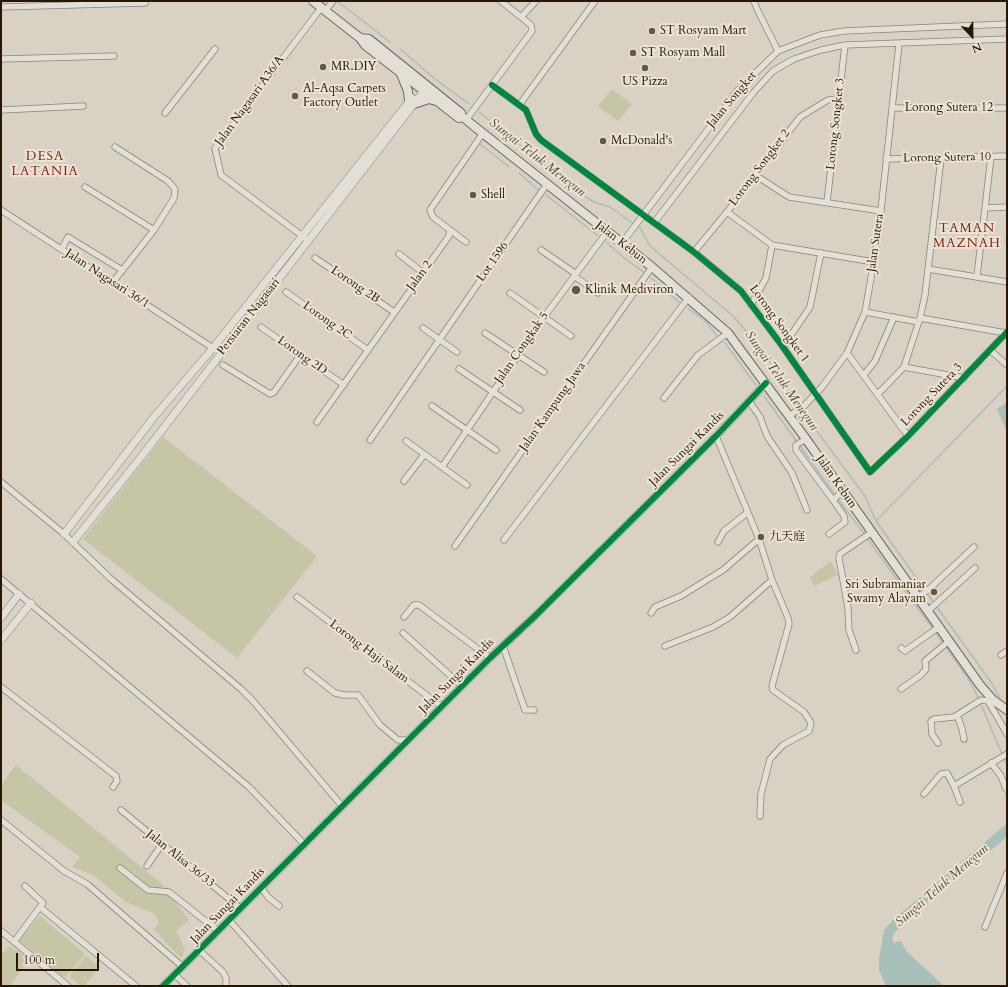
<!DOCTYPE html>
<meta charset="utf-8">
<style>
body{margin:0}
#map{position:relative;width:1008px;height:987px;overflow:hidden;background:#d9d1c3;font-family:Cardo,serif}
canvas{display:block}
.frame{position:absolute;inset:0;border:2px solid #271600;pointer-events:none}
.north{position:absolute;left:952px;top:16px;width:40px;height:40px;-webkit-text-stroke:3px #ece3d3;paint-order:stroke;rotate:158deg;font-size:11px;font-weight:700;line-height:16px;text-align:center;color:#271600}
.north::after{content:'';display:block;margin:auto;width:14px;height:18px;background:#271600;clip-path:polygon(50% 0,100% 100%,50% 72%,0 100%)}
.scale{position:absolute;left:16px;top:953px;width:83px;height:18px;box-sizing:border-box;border:2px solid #271600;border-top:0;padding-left:5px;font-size:12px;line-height:14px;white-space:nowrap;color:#271600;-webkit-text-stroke:3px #ece3d3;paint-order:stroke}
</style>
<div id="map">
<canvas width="1008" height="987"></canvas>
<div class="frame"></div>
<div class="north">N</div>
<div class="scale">100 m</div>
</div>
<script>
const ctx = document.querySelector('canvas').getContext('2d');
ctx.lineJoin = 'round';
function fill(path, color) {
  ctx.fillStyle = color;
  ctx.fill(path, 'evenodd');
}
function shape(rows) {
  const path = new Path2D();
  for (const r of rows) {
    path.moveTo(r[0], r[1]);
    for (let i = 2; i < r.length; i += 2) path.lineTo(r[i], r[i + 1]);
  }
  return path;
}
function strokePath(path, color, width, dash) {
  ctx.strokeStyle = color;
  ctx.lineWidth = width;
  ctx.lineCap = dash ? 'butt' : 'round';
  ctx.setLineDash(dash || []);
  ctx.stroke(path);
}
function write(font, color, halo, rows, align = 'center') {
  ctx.font = font + ' Cardo,"Noto Serif SC",serif';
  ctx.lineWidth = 4;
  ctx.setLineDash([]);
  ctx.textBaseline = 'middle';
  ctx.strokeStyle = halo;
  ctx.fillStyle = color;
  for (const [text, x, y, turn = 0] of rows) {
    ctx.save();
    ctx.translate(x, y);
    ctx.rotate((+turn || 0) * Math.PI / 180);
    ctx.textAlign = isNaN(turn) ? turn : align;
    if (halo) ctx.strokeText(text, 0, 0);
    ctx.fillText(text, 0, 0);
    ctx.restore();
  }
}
fill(shape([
 [612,89,632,104,618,121,598,106],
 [163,437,317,556,237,658,83,539],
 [831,561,838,575,814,586,810,577],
 [16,765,161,883,189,920,176,931,185,950,181,958,153,929,159,924,155,914,126,902,93,875,72,867,80,857,1,800,1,785],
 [40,916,85,954,65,978,19,940],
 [10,946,29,959,10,986,1,986,1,955],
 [86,956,100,967,84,986,81,986,69,976]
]), '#c6c5a5');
fill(shape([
 [1007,402,1007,432,997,409],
 [887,941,894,943,901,941,906,951,944,986,886,986,879,970,879,959,882,943]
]), '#a9bfb9');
strokePath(shape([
 [337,1,390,42],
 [400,49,435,79,469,104],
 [479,112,581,194,594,202,610,207,634,224],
 [480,144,509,167],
 [519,173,538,190],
 [546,195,597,235],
 [637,226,640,228,650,246,733,316,760,347,799,407],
 [607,243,628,261,645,273],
 [651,278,681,304],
 [688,308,706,322,718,337],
 [725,343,756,385],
 [764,396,835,495],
 [801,410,865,496,876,521,925,590],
 [837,498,865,535],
 [876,521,1007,386],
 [867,538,933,629],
 [927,593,934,603],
 [936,606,991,682,1000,698],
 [935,632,943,643],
 [946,647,969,680,979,699],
 [980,702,1002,754],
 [1004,758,1007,765]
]), '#a9bfb9', 1.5);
strokePath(shape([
 [894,953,887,941,889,932,897,923,1007,830]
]), '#a9bfb9', 10);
const minor = shape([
 [754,1,757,9,778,51],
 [1,7,145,3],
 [325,11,333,1],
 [521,17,536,1],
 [1,59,114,56],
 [492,85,526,110,536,134,541,140,694,252,741,291,783,347,870,472,908,436,1007,332],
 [520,104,595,1],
 [892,108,1007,108],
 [1,110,83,106],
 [165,113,215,49],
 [466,120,532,31,531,25,501,1],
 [886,159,1007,156],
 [755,175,789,197,881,211],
 [85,187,154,230],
 [827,202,845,45],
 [986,208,1007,207],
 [1,210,213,348],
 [727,212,772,245,874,262],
 [654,223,753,93,773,71,794,59,821,50,845,45,1007,39],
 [450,230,466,242],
 [309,241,221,175,215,148,321,8],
 [622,243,737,91,778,51,820,35,844,31,1007,24],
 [62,249,68,237,122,270],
 [541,250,576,274],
 [694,252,727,212,800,117,828,100,838,99],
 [399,254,422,272],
 [315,258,394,312],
 [928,269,1007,282],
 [574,276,598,293],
 [977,276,991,157],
 [113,282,154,230,174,198,175,189,168,181,115,147],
 [286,292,368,350],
 [510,293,571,336],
 [751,305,766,278,772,245],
 [865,312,919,322],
 [920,318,1006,333],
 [261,327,344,385],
 [423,328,457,352],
 [485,333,544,372],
 [783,347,810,307,821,253],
 [990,350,1007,365],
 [847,353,908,436],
 [223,365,270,394,274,392,301,354],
 [904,367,964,378],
 [459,369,520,410],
 [864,375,875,361,894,317],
 [878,394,904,367,920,318,925,295,941,159],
 [664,398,698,355,728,333],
 [749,401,760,417,767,436,792,473,807,510],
 [432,406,496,450],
 [789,416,804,406,822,387,847,353,865,312,878,238,899,44],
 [317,422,449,236,450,230,433,217,430,210,483,133],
 [716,436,759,539,772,580,788,618,789,624,772,686,773,690,804,712,811,723,809,731,783,745,770,759,761,794,760,816],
 [806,439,796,445,796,450,833,500],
 [370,440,547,184],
 [406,441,467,485],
 [442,467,544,317,607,232],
 [404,481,424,455],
 [1,482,64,534,111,579,241,689,253,701,342,806],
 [829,534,845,522,844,516,833,500,843,491],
 [504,540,689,297],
 [718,542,724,531,747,513],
 [455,546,652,267],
 [1,579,249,787,304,844],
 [297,597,442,707],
 [918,597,928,590,974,547],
 [928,611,975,568],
 [651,613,655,607,681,596,723,570,759,539],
 [404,617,414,605,419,605,490,658],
 [403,633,462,686],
 [503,646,525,710,534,710],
 [665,646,713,627,730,617,772,580],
 [901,648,905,651,939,627],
 [856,650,849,630,848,608,839,558,840,554,872,532],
 [1001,655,1007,651],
 [307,671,335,693,344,695,358,695,380,725,398,740,408,740],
 [1,687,116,776,117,781,113,787],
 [901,689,921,675,926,669,925,661,949,641],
 [988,701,1007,734],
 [957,715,962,729,964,739],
 [938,743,932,734,931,721,934,719,954,717,981,700,988,701,993,700],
 [991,763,1001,776,1006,789],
 [954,786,960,802],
 [924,794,941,774,947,773,954,786,1007,754],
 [121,810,240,908],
 [1,820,64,871,87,884,183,967],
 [147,866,162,844],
 [120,868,148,890,169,892,218,931],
 [261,887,268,897,279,906],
 [41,908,136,986],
 [229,920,288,986],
 [985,927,1007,873],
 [1,931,68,986],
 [14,942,43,903,25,886],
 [199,950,223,972,226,978,226,986],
 [175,975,187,986]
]);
const tertiary = shape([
 [64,534,154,417,213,348,412,98],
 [73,542,145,452,427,87],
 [1,618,19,594],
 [1,640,31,603],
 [163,986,490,658,535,616,716,436,766,383]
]);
const secondary = shape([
 [313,1,360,38,365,45,459,118,463,117,475,127,652,267,728,333,806,439,980,685,993,700,1007,710],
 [360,38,369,39,461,113],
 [401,74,408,91,409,101],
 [414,104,429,99,436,101]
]);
strokePath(minor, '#8a8379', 7);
strokePath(tertiary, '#8a8379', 8);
strokePath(secondary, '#70695f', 10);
strokePath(minor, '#e2dfd7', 5.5);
strokePath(tertiary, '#e2dfd7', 7);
strokePath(secondary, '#e2dfd7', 8);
strokePath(shape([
 [492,85,526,110,536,134,541,140,694,252,741,291,783,347,870,472,908,436,1007,332],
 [163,986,490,658,535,616,716,436,766,383]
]), '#00873e', 6);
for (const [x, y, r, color] of [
 [652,31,4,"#655744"],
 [633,53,4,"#655744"],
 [323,67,4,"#655744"],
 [645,68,4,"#655744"],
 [295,96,4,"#655744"],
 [603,141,4,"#655744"],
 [473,195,4,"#655744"],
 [576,290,5,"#655744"],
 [761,537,4,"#655744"],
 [934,592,4,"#655744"]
]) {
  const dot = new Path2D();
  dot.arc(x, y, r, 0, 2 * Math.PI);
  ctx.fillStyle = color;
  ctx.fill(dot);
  strokePath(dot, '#ece3d3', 1.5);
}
write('12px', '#271600', '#ece3d3', [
 ["ST Rosyam Mart",660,31],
 ["ST Rosyam Mall",641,53],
 ["MR.DIY",331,67],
 ["US Pizza",645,82,"center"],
 ["Al-Aqsa Carpets",303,89],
 ["Factory Outlet",303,103],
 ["McDonald's",611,141],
 ["Shell",481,195],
 ["Klinik Mediviron",585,290],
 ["九天庭",769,537],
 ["Sri Subramaniar",926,585,"right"],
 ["Swamy Alayam",926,599,"right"]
], 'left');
write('12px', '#271600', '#ece3d3', [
 ["Jalan Songket",732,100,-50],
 ["Jalan Nagasari A36/A",250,101,-54],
 ["Lorong Sutera 12",949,108],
 ["Lorong Songket 3",836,124,-84],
 ["Lorong Sutera 10",947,158,-1],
 ["Lorong Songket 2",760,168,-53],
 ["Jalan Kebun",621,243,38],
 ["Jalan Sutera",876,243,-82],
 ["Lot 1596",493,262,-55],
 ["Jalan 2",420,276,-54],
 ["Jalan Nagasari 36/1",107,279,33],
 ["Lorong 2B",355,285,34],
 ["Persiaran Nagasari",249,317,-52],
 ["Lorong 2C",327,321,35],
 ["Lorong Songket 1",779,324,54],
 ["Jalan Congkak 5",522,348,-55],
 ["Lorong 2D",302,356,35],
 ["Lorong Sutera 3",932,395,-46],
 ["Jalan Kampung Jawa",553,407,-55],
 ["Jalan Sungai Kandis",687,449,-45],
 ["Jalan Kebun",836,482,55],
 ["Lorong Haji Salam",369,652,37],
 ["Jalan Sungai Kandis",457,676,-45],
 ["Jalan Alisa 36/33",180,859,39],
 ["Jalan Sungai Kandis",228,906,-46]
]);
ctx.letterSpacing = '1px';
write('13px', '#7a1f14', '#ece3d3', [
 ["DESA",45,157],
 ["LATANIA",45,172],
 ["TAMAN",967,229],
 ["MAZNAH",967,244]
]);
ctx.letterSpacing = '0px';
write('italic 13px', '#4e4e3f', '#ece3d3', [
 ["Sungai Teluk Menegun",537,158,38],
 ["Sungai Teluk Menegun",781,381,55],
 ["Sungai Teluk Menegun",942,886,-41]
]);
</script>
